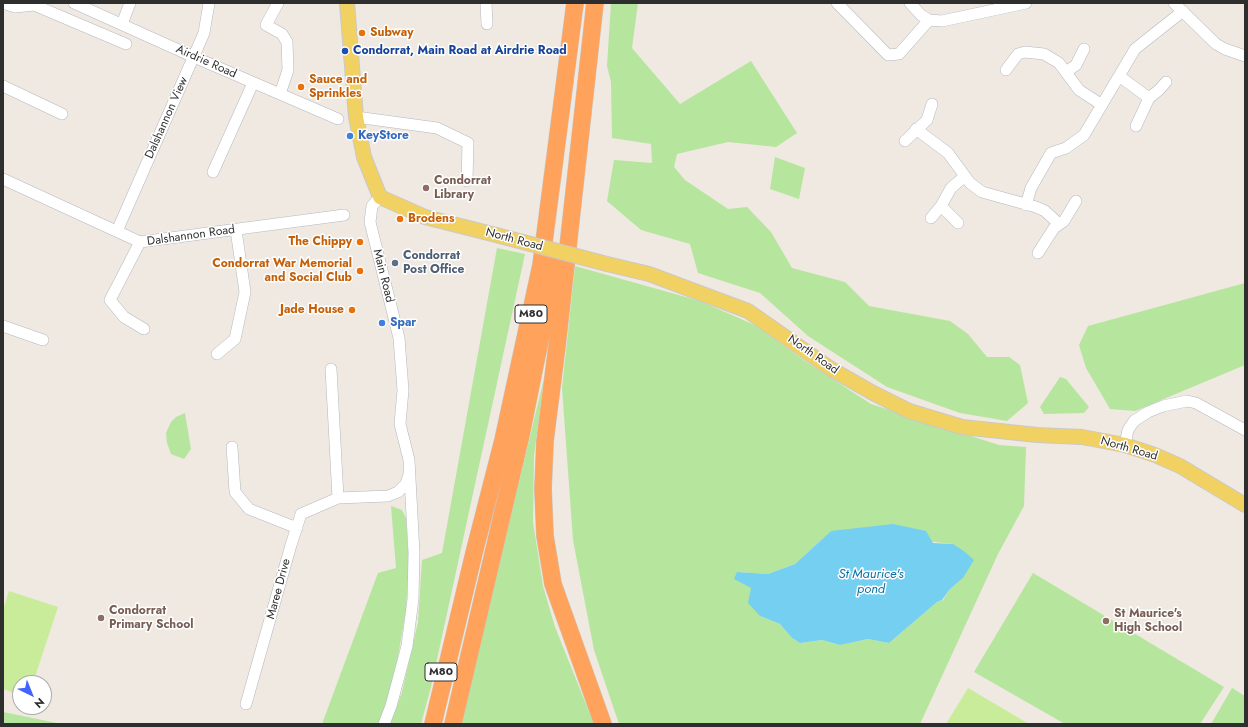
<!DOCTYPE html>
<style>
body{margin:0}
#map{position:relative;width:1248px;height:727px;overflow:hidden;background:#efe9e1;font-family:Jost,sans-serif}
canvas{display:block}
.frame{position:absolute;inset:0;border:4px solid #2e2e2e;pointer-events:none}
.north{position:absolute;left:12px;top:675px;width:40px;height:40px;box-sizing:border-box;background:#fff;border:1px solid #ababab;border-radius:50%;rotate:137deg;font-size:11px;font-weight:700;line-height:16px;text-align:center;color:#2e2e2e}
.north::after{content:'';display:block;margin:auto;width:14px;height:18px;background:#4264fb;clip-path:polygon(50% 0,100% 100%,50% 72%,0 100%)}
</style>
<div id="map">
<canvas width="1248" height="727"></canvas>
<div class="frame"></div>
<div class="north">N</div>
</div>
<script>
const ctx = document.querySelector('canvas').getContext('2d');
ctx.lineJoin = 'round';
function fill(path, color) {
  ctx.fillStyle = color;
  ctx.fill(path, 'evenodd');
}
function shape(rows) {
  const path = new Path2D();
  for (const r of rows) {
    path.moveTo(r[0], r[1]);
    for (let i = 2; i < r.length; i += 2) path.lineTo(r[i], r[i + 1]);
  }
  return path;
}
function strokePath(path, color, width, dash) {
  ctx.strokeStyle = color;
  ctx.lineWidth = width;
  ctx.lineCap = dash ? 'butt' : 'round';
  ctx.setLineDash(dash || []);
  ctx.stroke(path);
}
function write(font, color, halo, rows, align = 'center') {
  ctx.font = font + ' Jost,sans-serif';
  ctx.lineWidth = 3;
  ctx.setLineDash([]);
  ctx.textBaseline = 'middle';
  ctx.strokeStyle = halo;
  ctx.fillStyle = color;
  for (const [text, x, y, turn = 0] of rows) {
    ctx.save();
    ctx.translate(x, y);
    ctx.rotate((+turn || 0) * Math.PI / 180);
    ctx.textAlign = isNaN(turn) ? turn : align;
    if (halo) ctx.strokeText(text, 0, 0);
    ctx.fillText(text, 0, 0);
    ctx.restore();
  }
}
fill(shape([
 [611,3,638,3,632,48,680,104,751,61,797,133,776,147,728,142,677,154,674,167,685,180,728,209,747,207,771,232,792,268,845,282,869,306,950,321,968,334,987,357,1009,357,1020,365,1028,403,1007,421,960,413,887,387,808,336,760,293,698,273,690,244,641,230,607,201,614,160,652,163,651,144,612,138,611,82,607,66],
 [775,157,805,168,799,199,770,189],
 [497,248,525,254,431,687,421,724,390,724,402,692,418,622,422,560,442,553],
 [575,266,700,301,757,326,805,361,871,404,999,445,1026,447,1024,506,998,554,920,724,619,724,594,650,573,540,562,388],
 [831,531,953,544,963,578,950,589,943,600,937,602,889,643,868,639,840,645,822,640,800,643,792,638,780,624,760,616,751,588,737,572,768,574,795,564],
 [1245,283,1245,365,1135,411,1110,409,1086,368,1079,345,1088,326],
 [1060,377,1066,379,1089,407,1084,413,1044,414,1040,407],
 [544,378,534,456,533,522,543,586,555,627,594,724,461,724],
 [185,413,191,449,184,459,171,454,167,443,166,433,171,422,176,417],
 [391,506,402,510,406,518,409,564,406,610,394,680,379,724,322,724,378,573,396,568],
 [1033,573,1224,687,1200,724,1065,724,974,672],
 [1232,688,1245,696,1245,724,1211,724],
 [3,712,62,724,3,724]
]), '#b6e59e');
fill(shape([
 [9,591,58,607,33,683,20,683,20,695,3,689,3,610],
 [968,688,1029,724,946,724]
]), '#c9ec9a');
fill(shape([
 [893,524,926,531,933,543,953,544,965,552,974,560,963,578,950,589,942,600,937,602,889,643,868,639,840,645,822,640,800,643,792,638,780,624,760,616,748,603,751,588,734,579,737,572,768,574,795,564,831,531]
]), '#75cff0');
const minor = shape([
 [3,3,15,7,34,5,126,44],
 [74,3,194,57,338,119],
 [278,3,266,25,282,34,287,42,288,70,280,94],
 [486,3,487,24],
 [837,3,888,55,899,54,929,20],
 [910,3,921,15,929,20,942,21,1026,3],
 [1174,3,1216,44,1225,49,1245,56],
 [122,24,130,3],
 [1006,70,1018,54,1025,52,1044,54,1059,63,1079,90,1102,105],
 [1066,72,1076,65,1084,49],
 [1119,76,1149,98],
 [3,86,62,114],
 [356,117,437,128,468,143,467,181],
 [1136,126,1149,98,1159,90,1166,82],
 [916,129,948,153,970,183,982,192,1036,207,1045,211,1059,224],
 [905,141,927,120,932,104],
 [213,172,253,83],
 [3,179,140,242,344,215],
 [380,197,372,206,370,222,399,338,403,390,400,424,409,460,414,553,413,599,407,646,391,706,384,724],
 [1026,205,1031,188,1051,153,1066,148,1084,135,1135,49,1183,11],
 [941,206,958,223],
 [931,218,941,206,951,188,965,176],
 [117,231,204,33,209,3],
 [140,242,110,300,124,317,144,329],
 [1038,253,1054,228,1064,221,1076,201],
 [3,326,43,340],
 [217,354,235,339,245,292,236,230],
 [331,369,338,498],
 [1125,445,1128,430,1134,421,1148,412,1163,406,1187,401,1196,403,1245,430],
 [232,447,235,492,249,509,297,528],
 [246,704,291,545,301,514,338,498,388,496,398,492,406,484,409,474]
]);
const major = shape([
 [347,3,356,117,364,157,380,197,425,217,496,235],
 [607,264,649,274,748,311,831,369,873,393,909,411,962,427,1037,435,1082,437,1125,445,1155,455,1180,466,1245,505]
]);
const highway = shape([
 [595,3,557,346,545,441,543,489,545,536,553,584,603,724],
 [433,724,474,553,503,440,541,265,575,3],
 [453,724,521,435,556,261]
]);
strokePath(minor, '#b4b7c1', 12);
strokePath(major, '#c9c9c9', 16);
strokePath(highway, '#c9c9c9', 18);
strokePath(minor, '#fff', 11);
strokePath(major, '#f2d163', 14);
strokePath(highway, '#ffa35c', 17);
const majorBridge = shape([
 [496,235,607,264]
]);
strokePath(majorBridge, '#c9c9c9', 16, []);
strokePath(majorBridge, '#f2d163', 14);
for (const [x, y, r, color] of [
 [362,33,4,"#e8710a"],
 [345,51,4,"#1a4fb4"],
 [301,87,4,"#e8710a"],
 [350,136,4,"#3f7fe0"],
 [426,188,4,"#8d6e63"],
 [400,219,4,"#e8710a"],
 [360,242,4,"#e8710a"],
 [395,263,4,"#5c6f8a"],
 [360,271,4,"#e8710a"],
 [352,310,4,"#e8710a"],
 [382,323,4,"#3f7fe0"],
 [101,618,4,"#8d6e63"],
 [1106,621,4,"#8d6e63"]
]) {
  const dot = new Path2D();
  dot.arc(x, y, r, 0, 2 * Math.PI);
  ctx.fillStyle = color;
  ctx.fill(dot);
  strokePath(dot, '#fff', 1.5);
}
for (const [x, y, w] of [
 [531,314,32],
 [441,672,32]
]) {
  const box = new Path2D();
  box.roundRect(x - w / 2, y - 9, w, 18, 3);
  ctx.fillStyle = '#fff';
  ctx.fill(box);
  strokePath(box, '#2e2e2e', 1);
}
write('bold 11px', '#2e2e2e', null, [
 ["M80",531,314],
 ["M80",441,672]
]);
write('bold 12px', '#c56008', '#fff', [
 ["Subway",370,33],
 ["Sauce and",309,80],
 ["Sprinkles",309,94],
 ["Brodens",408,219],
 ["The Chippy",352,242,"right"],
 ["Condorrat War Memorial",352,264,"right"],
 ["and Social Club",352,278,"right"],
 ["Jade House",344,310,"right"]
], 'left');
write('bold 12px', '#164399', '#fff', [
 ["Condorrat, Main Road at Airdrie Road",353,51]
], 'left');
write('12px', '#2e2e2e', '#fff', [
 ["Airdrie Road",206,62,24],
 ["Dalshannon View",167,118,-66],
 ["Dalshannon Road",191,236,-8],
 ["North Road",514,240,15],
 ["Main Road",383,276,76],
 ["North Road",813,355,35],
 ["North Road",1129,449,16],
 ["Maree Drive",279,589,-75]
]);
write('bold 12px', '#366cbe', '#fff', [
 ["KeyStore",358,136],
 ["Spar",390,323]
], 'left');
write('bold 12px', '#785e54', '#fff', [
 ["Condorrat",434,181],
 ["Library",434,195],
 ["Condorrat",109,611],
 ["Primary School",109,625],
 ["St Maurice's",1114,614],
 ["High School",1114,628]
], 'left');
write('bold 12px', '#4e5e75', '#fff', [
 ["Condorrat",403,256],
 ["Post Office",403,270]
], 'left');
write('italic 13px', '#0d6fa3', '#fff', [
 ["St Maurice's",871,575],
 ["pond",871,590]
]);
</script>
